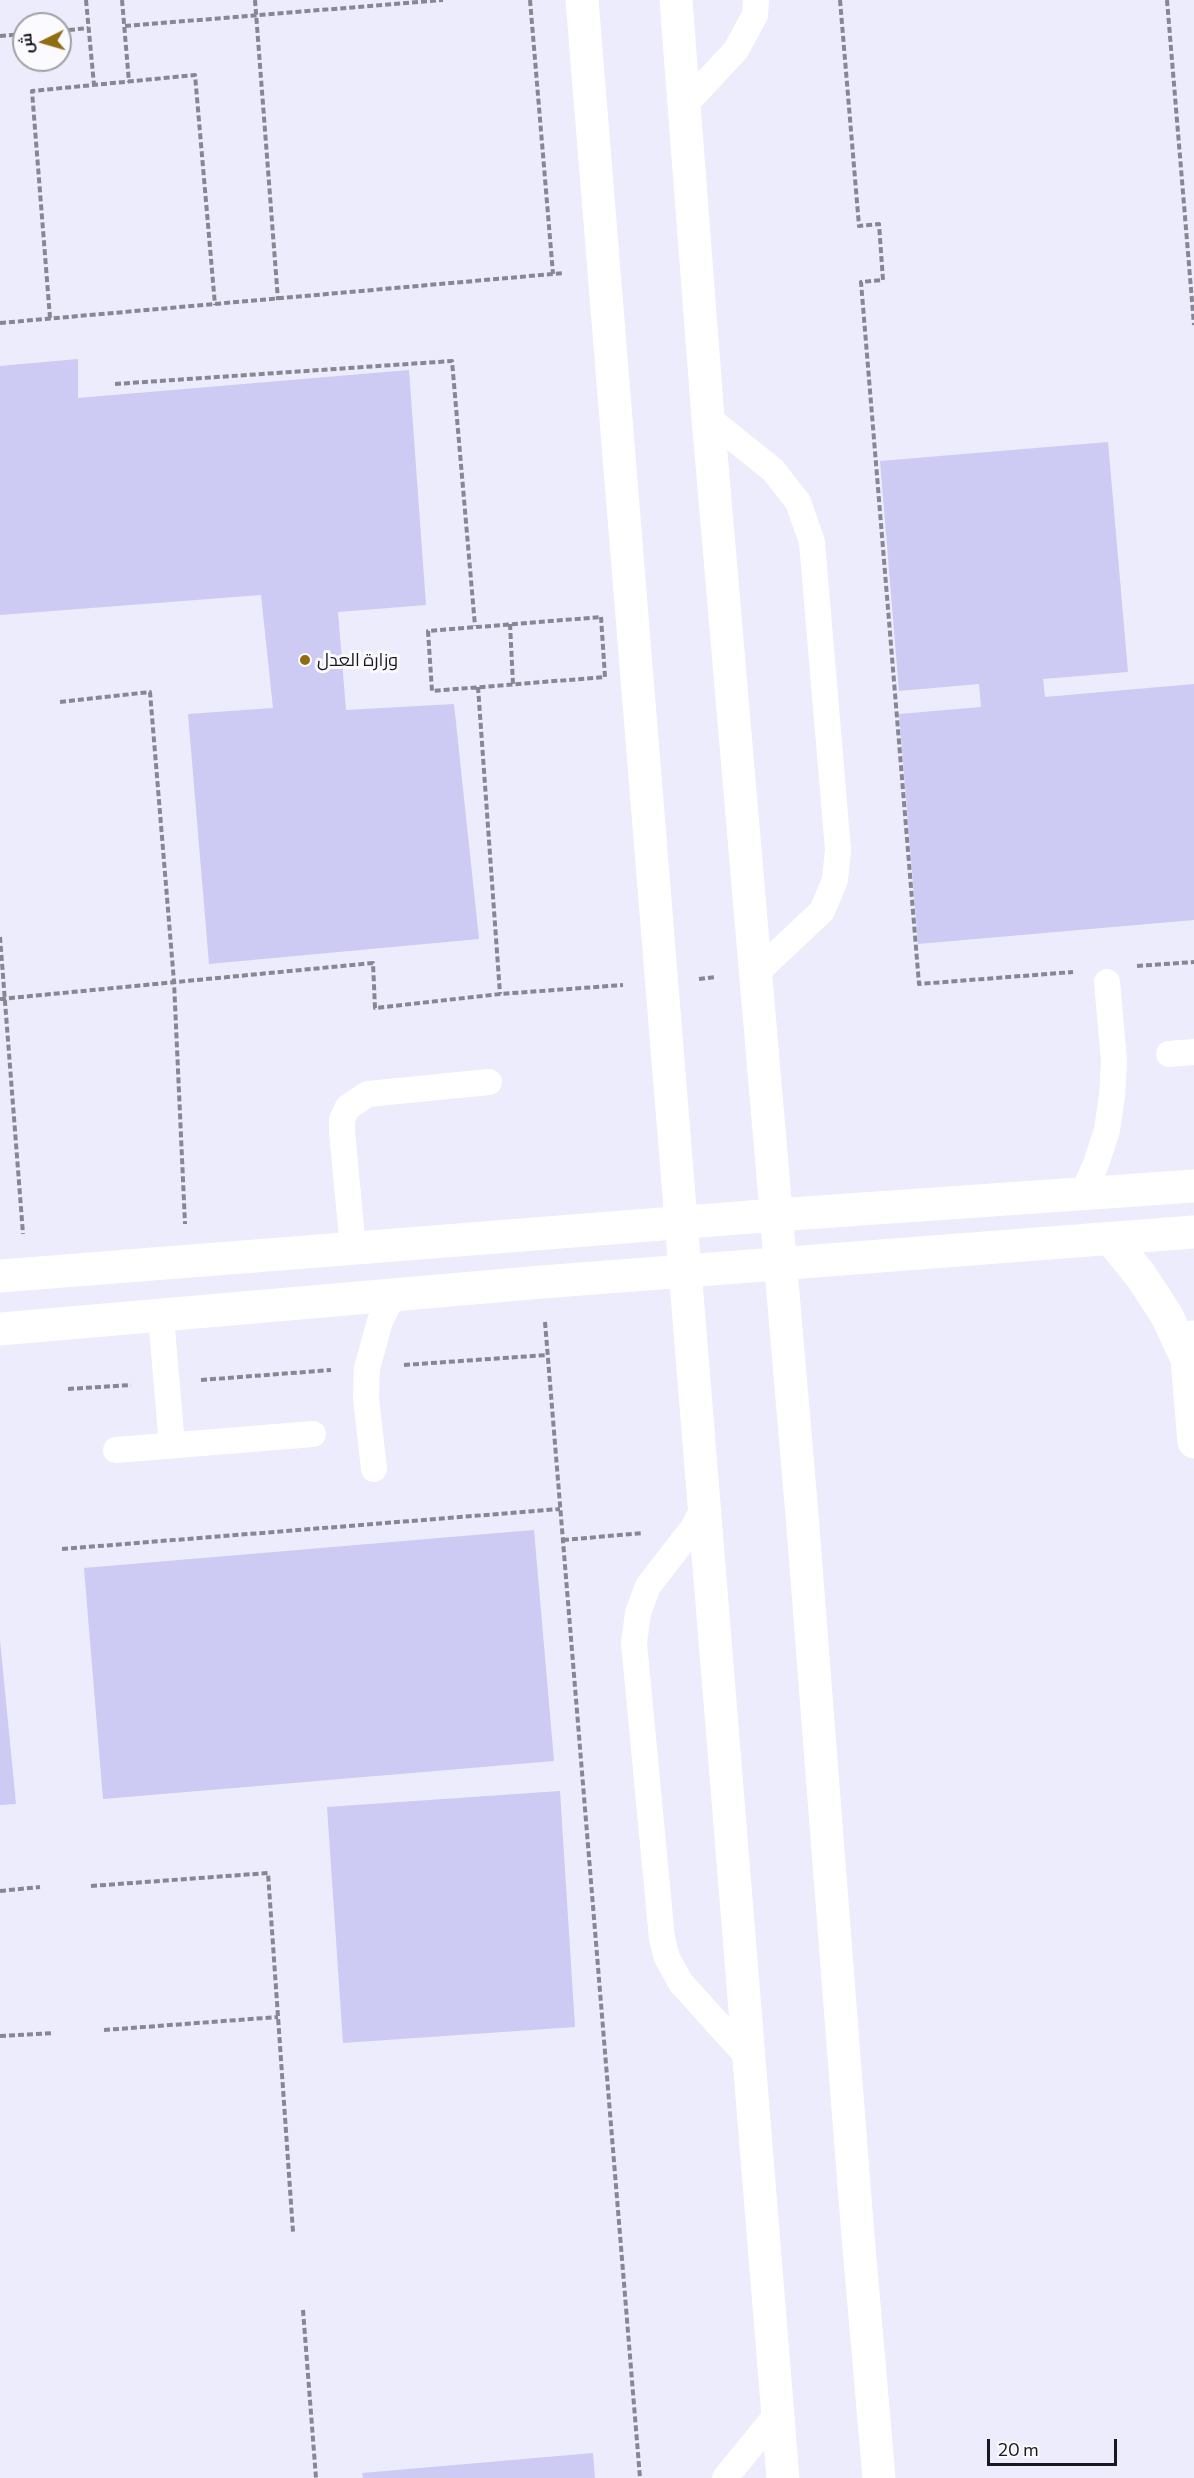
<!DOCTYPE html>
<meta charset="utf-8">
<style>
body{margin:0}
#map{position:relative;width:1194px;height:2478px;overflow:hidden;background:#ececfc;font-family:Commissioner,Cairo,sans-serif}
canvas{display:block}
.north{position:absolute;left:12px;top:12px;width:60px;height:60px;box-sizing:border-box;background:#fbfafe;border:2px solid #a1a0a4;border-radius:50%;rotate:265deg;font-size:16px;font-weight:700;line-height:24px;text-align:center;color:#19181e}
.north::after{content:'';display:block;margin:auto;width:21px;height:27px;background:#906c12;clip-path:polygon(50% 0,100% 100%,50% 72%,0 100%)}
.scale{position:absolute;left:987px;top:2439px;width:130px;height:27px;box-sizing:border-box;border:3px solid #19181e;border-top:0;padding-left:8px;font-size:18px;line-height:21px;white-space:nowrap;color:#19181e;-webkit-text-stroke:4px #fbfafe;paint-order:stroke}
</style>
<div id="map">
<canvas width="1194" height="2478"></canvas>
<div class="north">ش</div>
<div class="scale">20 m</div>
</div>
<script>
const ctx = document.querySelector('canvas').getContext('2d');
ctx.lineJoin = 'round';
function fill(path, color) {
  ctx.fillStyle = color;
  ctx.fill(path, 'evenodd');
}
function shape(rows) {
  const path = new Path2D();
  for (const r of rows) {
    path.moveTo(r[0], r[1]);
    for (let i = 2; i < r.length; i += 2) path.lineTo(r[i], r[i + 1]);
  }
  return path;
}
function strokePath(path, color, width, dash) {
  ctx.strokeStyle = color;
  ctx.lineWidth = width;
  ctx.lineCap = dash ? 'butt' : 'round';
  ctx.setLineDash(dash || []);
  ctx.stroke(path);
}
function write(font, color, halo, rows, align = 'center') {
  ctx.font = font + ' Commissioner,Cairo,sans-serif';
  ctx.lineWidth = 6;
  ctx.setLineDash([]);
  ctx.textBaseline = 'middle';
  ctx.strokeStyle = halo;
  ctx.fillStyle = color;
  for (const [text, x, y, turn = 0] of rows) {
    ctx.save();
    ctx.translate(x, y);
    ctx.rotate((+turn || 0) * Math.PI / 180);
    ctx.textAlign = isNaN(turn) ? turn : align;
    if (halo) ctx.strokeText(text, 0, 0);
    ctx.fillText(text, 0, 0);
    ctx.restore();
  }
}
fill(shape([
 [78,359,78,398,409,370,426,605,338,612,346,710,454,704,479,939,209,964,188,714,273,708,261,595,0,615,0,366],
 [1108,442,1128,672,1043,679,1045,697,1194,684,1194,920,918,944,899,714,981,707,979,684,899,691,880,461],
 [534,1530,554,1761,103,1799,84,1568],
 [0,1640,16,1804,0,1805],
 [560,1791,575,2027,343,2043,327,1807],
 [593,2453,595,2478,363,2478,362,2473]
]), '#cdcaf4');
strokePath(shape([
 [86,0,94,85],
 [122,0,129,82],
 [255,0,278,300],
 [530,0,553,274],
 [840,0,859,226,879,224,883,280,861,282,919,984,1073,972],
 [1167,0,1194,325],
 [125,26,443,0],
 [60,31,88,28],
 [0,36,24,34],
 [50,318,32,91,195,75,215,305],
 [0,323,564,273],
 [115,384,452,361,475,626],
 [601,617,605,677,432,691,428,631,601,617],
 [510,624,513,684],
 [478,687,500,994],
 [60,702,150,692,174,982,185,1224],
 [0,937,23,1234],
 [1137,966,1194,962],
 [699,979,716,977],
 [0,999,373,963,375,1008,500,994,623,985],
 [545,1322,640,2478],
 [404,1365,547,1355],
 [201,1380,331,1370],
 [68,1389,131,1385],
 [563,1540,643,1533],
 [62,1549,560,1509],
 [91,1886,268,1873,293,2232],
 [0,1891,40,1887],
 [104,2030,278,2017],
 [0,2036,54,2033],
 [303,2310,316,2478]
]), '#878692', 4, [6, 3]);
strokePath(shape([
 [683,107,736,50,755,15,756,0],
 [708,418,773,470,798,502,812,542,838,850,835,880,822,911,756,973],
 [1169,1054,1194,1052],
 [1082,1195,1096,1164,1107,1130,1112,1096,1114,1061,1107,982],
 [353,1248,342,1132,342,1119,348,1107,368,1094,489,1082],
 [161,1317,172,1445],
 [116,1450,313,1434],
 [374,1469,366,1398,367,1368,380,1321,393,1296],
 [705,1505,693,1528,648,1586,638,1613,634,1643,662,1939,667,1958,681,1983,748,2057],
 [725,2478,778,2413]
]), '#fff', 26);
strokePath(shape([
 [582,0,783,2478],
 [676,0,708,418,802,1515,857,2224,879,2478],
 [1111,1239,1141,1276,1167,1316,1187,1359],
 [0,1276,776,1215,1194,1186],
 [0,1329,542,1282,1194,1232],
 [1192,1337,1187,1359,1194,1442]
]), '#fff', 33);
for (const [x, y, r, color] of [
 [305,660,6,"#906c12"]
]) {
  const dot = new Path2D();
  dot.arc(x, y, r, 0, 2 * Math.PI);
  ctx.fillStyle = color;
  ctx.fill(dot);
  strokePath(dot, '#fbfafe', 2);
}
write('18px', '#19181e', '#fbfafe', [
 ["وزارة العدل",317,660]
], 'left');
</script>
